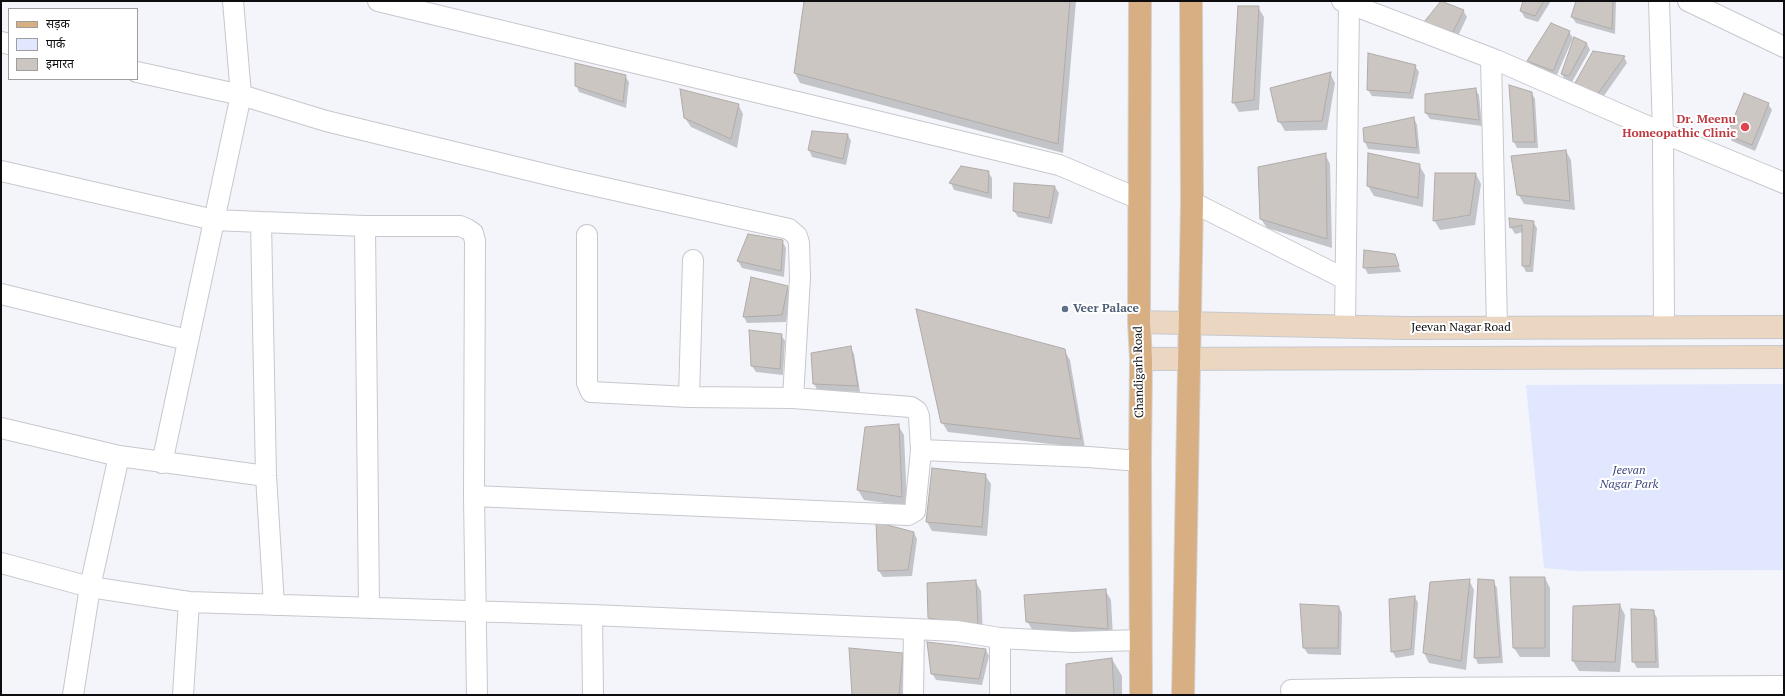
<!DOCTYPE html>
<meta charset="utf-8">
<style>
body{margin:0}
#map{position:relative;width:1785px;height:696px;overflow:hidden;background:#f4f5fb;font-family:"PT Serif","Noto Sans Devanagari",serif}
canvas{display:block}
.frame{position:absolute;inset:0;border:2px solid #0d0d0f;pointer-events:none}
.legend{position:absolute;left:8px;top:8px;width:130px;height:72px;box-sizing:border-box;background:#fff;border:1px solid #9e9e9f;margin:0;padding:5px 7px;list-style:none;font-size:12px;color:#0d0d0f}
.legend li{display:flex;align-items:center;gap:8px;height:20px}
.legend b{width:20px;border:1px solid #9e9e9f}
</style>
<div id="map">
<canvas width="1785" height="696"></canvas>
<div class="frame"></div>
<ul class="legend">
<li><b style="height:5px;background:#d7af83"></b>सड़क</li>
<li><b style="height:11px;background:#e1e7fe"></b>पार्क</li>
<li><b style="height:11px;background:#ccc6c3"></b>इमारत</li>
</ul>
</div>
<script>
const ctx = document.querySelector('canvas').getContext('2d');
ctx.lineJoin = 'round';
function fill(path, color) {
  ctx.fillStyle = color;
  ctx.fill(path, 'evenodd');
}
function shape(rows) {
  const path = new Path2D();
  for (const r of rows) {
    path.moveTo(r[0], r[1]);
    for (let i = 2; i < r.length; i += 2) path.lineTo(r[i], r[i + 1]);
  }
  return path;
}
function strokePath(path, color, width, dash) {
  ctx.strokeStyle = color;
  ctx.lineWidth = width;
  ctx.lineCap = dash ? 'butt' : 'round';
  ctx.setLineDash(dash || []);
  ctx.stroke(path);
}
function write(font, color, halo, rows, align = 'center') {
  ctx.font = font + ' "PT Serif",serif';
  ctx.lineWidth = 4;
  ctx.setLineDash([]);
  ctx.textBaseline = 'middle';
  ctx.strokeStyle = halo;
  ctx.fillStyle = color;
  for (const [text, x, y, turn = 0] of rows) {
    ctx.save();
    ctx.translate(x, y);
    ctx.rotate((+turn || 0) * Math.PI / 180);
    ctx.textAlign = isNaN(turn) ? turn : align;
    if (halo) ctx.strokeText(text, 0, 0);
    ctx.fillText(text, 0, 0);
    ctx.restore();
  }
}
fill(shape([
 [1784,384,1784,570,1575,571,1544,568,1526,385]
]), '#e1e7fe');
fill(shape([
 [805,1,1076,1,1063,153,800,83,795,73],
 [1472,1,1494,1,1494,2],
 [1525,1,1551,1,1538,22,1525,18,1521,11],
 [1577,1,1616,1,1615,34,1576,23,1572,17],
 [1258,7,1264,17,1259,110,1239,112,1233,102],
 [1463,10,1467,17,1457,38,1425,22],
 [1569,32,1573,38,1556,77,1532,67,1529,61],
 [1575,38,1587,44,1590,50,1572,82,1565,80,1562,74],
 [1624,57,1627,63,1601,100,1580,89,1576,83],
 [1415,66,1419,72,1413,99,1372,96,1368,90],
 [1330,73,1335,83,1327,130,1285,131,1279,121],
 [625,76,629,82,626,108,579,92,576,85],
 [1510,86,1531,92,1535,99,1538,148,1517,148,1514,142],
 [1475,89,1479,95,1482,126,1430,119,1426,113],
 [738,104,743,114,737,148,691,127,685,118],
 [1768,104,1772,110,1755,151,1732,141,1728,135],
 [1414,118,1417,125,1420,154,1368,149,1365,142,1364,129],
 [813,132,848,135,851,141,846,165,812,157,809,150],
 [1566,151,1571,160,1575,210,1524,204,1518,194],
 [1325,154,1330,164,1332,248,1267,228,1261,219],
 [1419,165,1425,175,1423,207,1374,196,1368,186],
 [988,172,992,178,992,199,954,190,951,183],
 [1476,174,1481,184,1475,225,1440,230,1434,220],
 [1015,184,1055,187,1059,193,1052,224,1018,217,1014,211],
 [1533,222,1537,228,1533,272,1526,272,1523,266,1523,232,1515,234,1511,227],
 [748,236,782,241,786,248,784,277,742,268,738,261],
 [1394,255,1401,272,1368,274,1364,267],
 [787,287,791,293,786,322,747,323,744,317],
 [781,335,785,341,783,375,756,372,752,366],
 [850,347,854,354,860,392,817,390,814,383],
 [1064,350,1070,360,1085,448,948,432,942,422],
 [898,425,904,435,907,506,864,500,858,490],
 [985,475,991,484,987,536,932,531,927,522],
 [877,523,914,533,917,539,912,576,883,577,879,571],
 [1545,578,1550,588,1550,657,1520,657,1514,648],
 [1469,580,1474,590,1466,670,1429,663,1424,653,1431,583],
 [975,581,981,591,983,635,934,628,929,618,928,584],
 [1493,581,1497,588,1503,663,1478,664,1475,657],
 [1105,590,1111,600,1113,638,1033,631,1027,621],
 [1415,597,1418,603,1414,655,1396,658,1392,651],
 [1620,605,1625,615,1620,672,1579,671,1573,661,1574,607],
 [1339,607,1342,613,1341,655,1308,654,1304,648],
 [1653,611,1657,618,1659,668,1637,668,1633,661],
 [986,650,989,656,982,685,936,680,932,673],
 [902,654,908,664,905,695,853,695],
 [1112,659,1122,676,1122,695,1067,695]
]), '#0003');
const building = shape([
 [804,1,1070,1,1058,144,794,73,804,1],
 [1441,1,1464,10,1453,32,1424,22,1441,1],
 [1523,1,1544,1,1535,16,1520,11,1523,1],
 [1576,1,1613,1,1612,29,1571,17,1576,1],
 [1238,6,1259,6,1254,100,1232,103,1238,6],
 [1551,23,1570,31,1553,71,1527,61,1551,23],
 [1574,37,1587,43,1569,76,1561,74,1574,37],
 [1593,51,1625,56,1597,95,1575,83,1593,51],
 [1368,53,1416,65,1410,93,1367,90,1368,53],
 [575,63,626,75,623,102,575,86,575,63],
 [1331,72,1322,121,1278,122,1270,88,1331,72],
 [1509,85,1532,92,1535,142,1513,142,1509,85],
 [1476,88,1479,120,1425,113,1425,94,1476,88],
 [680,89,739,104,731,139,684,118,680,89],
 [1744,93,1769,103,1752,145,1727,135,1744,93],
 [1414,117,1417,148,1364,142,1363,128,1414,117],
 [812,131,848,134,843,159,808,150,812,131],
 [1566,150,1570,201,1517,195,1511,156,1566,150],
 [1326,153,1327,239,1260,219,1258,167,1326,153],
 [1368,153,1420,164,1418,198,1367,186,1368,153],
 [961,166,989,171,988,193,949,183,961,166],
 [1435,173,1476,173,1470,215,1433,221,1435,173],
 [1014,183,1055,186,1049,218,1013,211,1014,183],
 [1509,218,1534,221,1530,266,1522,266,1522,225,1510,228,1509,218],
 [748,234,783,240,781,271,737,261,748,234],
 [1364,250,1395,254,1399,266,1363,268,1364,250],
 [751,277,788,286,782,315,743,317,751,277],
 [916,309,1065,349,1081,439,941,423,916,309],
 [749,330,782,334,780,369,751,366,749,330],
 [851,346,858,386,813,384,811,353,851,346],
 [899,424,902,497,857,490,865,427,899,424],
 [932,468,986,474,982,527,926,522,932,468],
 [876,522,914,532,908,570,878,571,876,522],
 [1510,577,1545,577,1545,648,1513,648,1510,577],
 [1470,579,1461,661,1423,653,1430,582,1470,579],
 [1478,579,1494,580,1500,657,1474,658,1478,579],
 [976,580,978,626,928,618,927,583,976,580],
 [1106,589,1108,629,1026,622,1024,595,1106,589],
 [1415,596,1411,649,1391,652,1389,599,1415,596],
 [1300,604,1339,606,1338,648,1303,648,1300,604],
 [1620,604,1615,662,1572,661,1573,606,1620,604],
 [1631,609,1654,610,1656,662,1632,662,1631,609],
 [927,642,986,649,979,679,931,674,927,642],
 [849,648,903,653,899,695,852,695,849,648],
 [1112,658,1114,695,1066,695,1066,664,1112,658]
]);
fill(building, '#ccc6c3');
strokePath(building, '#b0aba8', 1);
const street = shape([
 [378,1,1059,165,1139,199],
 [1342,1,1496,60,1663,133,1784,183],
 [1659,1,1663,133,1664,326],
 [1688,1,1784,47],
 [1,42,9,44],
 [1491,58,1497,327],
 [137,72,241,95,326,121,565,179,789,229,797,236,799,243,800,278,793,398,911,407,917,411,919,416,921,450],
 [1,171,214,220,261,222],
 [1192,202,1345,279],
 [365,226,369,608],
 [587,235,587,383,591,392,689,397,793,398],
 [1,294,187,340],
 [1345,327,1349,4],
 [689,397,693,260],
 [1,428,119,456,266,476],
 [162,463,241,95,233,1],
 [474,496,908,515,915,511,921,450,1088,457,1140,461],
 [1,563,90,587,189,602,592,615,914,629,956,631,1000,638,1073,642,1141,640],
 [274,605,266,476,261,222,365,226,460,226,467,229,473,233,475,241,474,496,477,695],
 [592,615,593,695],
 [1000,638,1000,695],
 [1407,688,1784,686],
 [1291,690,1407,688,1407,695],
 [73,695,90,587,119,456],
 [183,695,189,602],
 [913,695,914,629]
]);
const secondary = shape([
 [1139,322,1406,328,1784,327],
 [1141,359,1784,357]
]);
const primary = shape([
 [1140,1,1139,322,1141,359,1140,461,1141,695],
 [1183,695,1192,202,1191,1]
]);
strokePath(street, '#c6c8cd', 22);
strokePath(secondary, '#c6c8cd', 24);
strokePath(primary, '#d3d3d4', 24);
strokePath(street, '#fff', 20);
strokePath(secondary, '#ebd7c1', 22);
strokePath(primary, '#d7af83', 22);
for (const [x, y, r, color] of [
 [1745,127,5,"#e0444e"],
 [1065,309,4,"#5c6f8a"]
]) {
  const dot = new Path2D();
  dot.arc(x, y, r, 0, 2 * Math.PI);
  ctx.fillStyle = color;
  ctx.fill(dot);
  strokePath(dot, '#fff', 1.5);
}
write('bold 12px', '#be3a42', '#fff', [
 ["Dr. Meenu",1736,120],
 ["Homeopathic Clinic",1736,134]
], 'right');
write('bold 12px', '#4e5e75', '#fff', [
 ["Veer Palace",1073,309]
], 'left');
write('12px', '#0d0d0f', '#fff', [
 ["Jeevan Nagar Road",1461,328],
 ["Chandigarh Road",1139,372,-91]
]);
write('italic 12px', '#3f4980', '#fff', [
 ["Jeevan",1629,471],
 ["Nagar Park",1629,485]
]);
</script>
